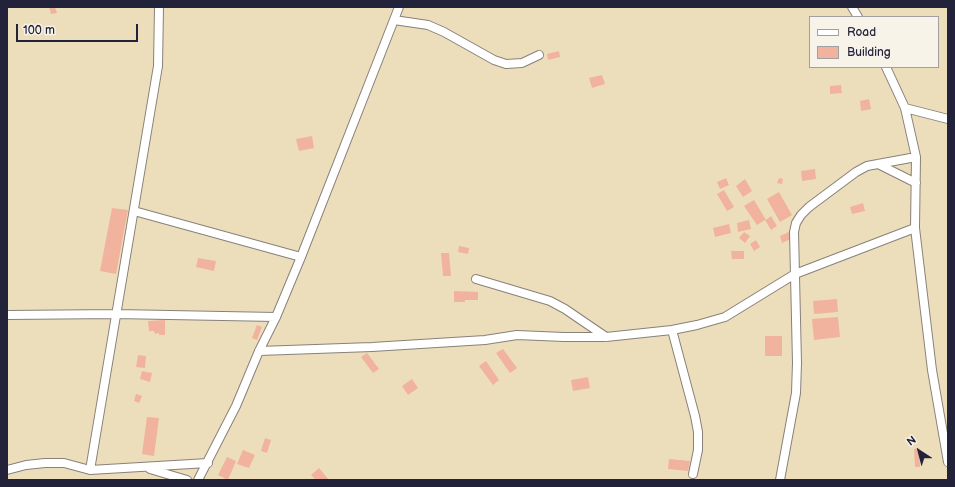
<!DOCTYPE html>
<style>
body{margin:0}
#map{position:relative;width:955px;height:487px;overflow:hidden;background:#eddebb;font-family:"Balsamiq Sans",sans-serif}
canvas{display:block}
.frame{position:absolute;inset:0;border:8px solid #22223b;pointer-events:none}
.legend{position:absolute;left:809px;top:16px;width:130px;height:52px;box-sizing:border-box;background:#f7f3e8;border:1px solid #a29fa3;margin:0;padding:5px 7px;list-style:none;font-size:12px;color:#22223b}
.legend li{display:flex;align-items:center;gap:8px;height:20px}
.legend b{width:20px;border:1px solid #a29fa3}
.north{position:absolute;left:899px;top:431px;width:40px;height:40px;-webkit-text-stroke:3px #f7f3e8;paint-order:stroke;rotate:324deg;font-size:11px;font-weight:700;line-height:16px;text-align:center;color:#22223b}
.north::after{content:'';display:block;margin:auto;width:14px;height:18px;background:#22223b;clip-path:polygon(50% 0,100% 100%,50% 72%,0 100%)}
.scale{position:absolute;left:16px;top:24px;width:122px;height:18px;box-sizing:border-box;border:2px solid #22223b;border-top:0;padding-left:5px;font-size:12px;line-height:14px;white-space:nowrap;color:#22223b;-webkit-text-stroke:3px #f7f3e8;paint-order:stroke}
</style>
<div id="map">
<canvas width="955" height="487"></canvas>
<div class="frame"></div>
<ul class="legend">
<li><b style="height:5px;background:#fff"></b>Road</li>
<li><b style="height:11px;background:#f1b29e"></b>Building</li>
</ul>
<div class="north">N</div>
<div class="scale">100 m</div>
</div>
<script>
const ctx = document.querySelector('canvas').getContext('2d');
ctx.lineJoin = 'round';
function fill(path, color) {
  ctx.fillStyle = color;
  ctx.fill(path, 'evenodd');
}
function shape(rows) {
  const path = new Path2D();
  for (const r of rows) {
    path.moveTo(r[0], r[1]);
    for (let i = 2; i < r.length; i += 2) path.lineTo(r[i], r[i + 1]);
  }
  return path;
}
function strokePath(path, color, width, dash) {
  ctx.strokeStyle = color;
  ctx.lineWidth = width;
  ctx.lineCap = dash ? 'butt' : 'round';
  ctx.setLineDash(dash || []);
  ctx.stroke(path);
}
fill(shape([
 [49,7,55,7,57,13,51,14],
 [559,51,560,57,548,60,547,54],
 [602,75,605,84,592,88,589,78],
 [841,85,842,93,830,94,830,86],
 [869,99,871,109,861,111,860,101],
 [312,136,314,148,299,151,296,139],
 [815,169,816,179,802,181,801,171],
 [726,178,729,185,720,189,717,182],
 [779,178,783,179,782,184,777,183],
 [745,179,752,191,743,197,736,186],
 [724,190,734,207,727,211,717,194],
 [779,192,792,215,780,222,767,199],
 [754,200,766,220,771,216,777,226,771,230,765,220,757,225,744,206],
 [863,203,865,211,852,214,850,207],
 [112,208,128,210,116,274,100,271],
 [749,220,751,229,738,232,737,223],
 [729,224,731,233,715,237,713,228],
 [744,232,750,236,745,243,739,238],
 [789,232,791,239,782,243,780,236],
 [756,240,760,247,754,251,750,244],
 [459,246,469,248,468,254,458,252],
 [731,251,744,251,744,259,732,259],
 [441,253,449,253,451,276,443,276],
 [198,258,216,261,214,271,196,267],
 [454,291,478,292,478,300,465,300,465,302,454,302],
 [837,299,838,312,814,314,813,301],
 [838,317,840,337,814,340,812,319],
 [165,320,165,335,159,335,159,333,155,334,154,331,149,331,148,321],
 [257,325,262,327,257,340,252,338],
 [765,336,782,336,782,356,765,356],
 [503,349,517,368,510,373,496,353],
 [367,353,379,369,373,373,361,357],
 [138,355,146,356,145,368,136,367],
 [486,361,499,380,493,385,479,366],
 [142,371,152,373,150,382,140,379],
 [588,377,590,388,573,391,571,380],
 [412,379,418,388,408,395,402,386],
 [136,394,142,396,139,403,134,401],
 [147,417,159,418,154,456,142,454],
 [265,438,271,440,267,453,261,451],
 [919,448,920,467,915,467,914,449],
 [243,450,255,455,249,468,237,464],
 [227,457,236,461,228,480,218,475],
 [669,459,690,461,688,471,668,469],
 [319,468,329,480,316,480,311,475]
]), '#f1b29e');
const minor = shape([
 [852,7,858,17],
 [394,20,428,25,444,32,494,60,506,64,522,63,539,55],
 [886,67,905,108,916,157,915,228,932,370,948,462],
 [905,108,948,119],
 [878,164,916,183],
 [134,211,301,257],
 [476,279,550,301,565,309,606,337],
 [7,315,116,314,276,317],
 [672,330,695,416,698,432,698,450,693,474],
 [259,351,372,347,485,340,517,335,564,337,606,337,672,330,697,325,725,317,795,274,915,228],
 [150,469,187,480],
 [7,470,26,465,45,463,64,463,90,470,208,463],
 [90,470,158,66,159,7],
 [198,480,236,406,259,351,276,317,301,257,399,7],
 [780,480,796,393,797,363,794,232,796,223,801,215,809,207,856,172,867,166,916,157]
]);
strokePath(minor, '#88807b', 10);
strokePath(minor, '#fff', 8);
</script>
